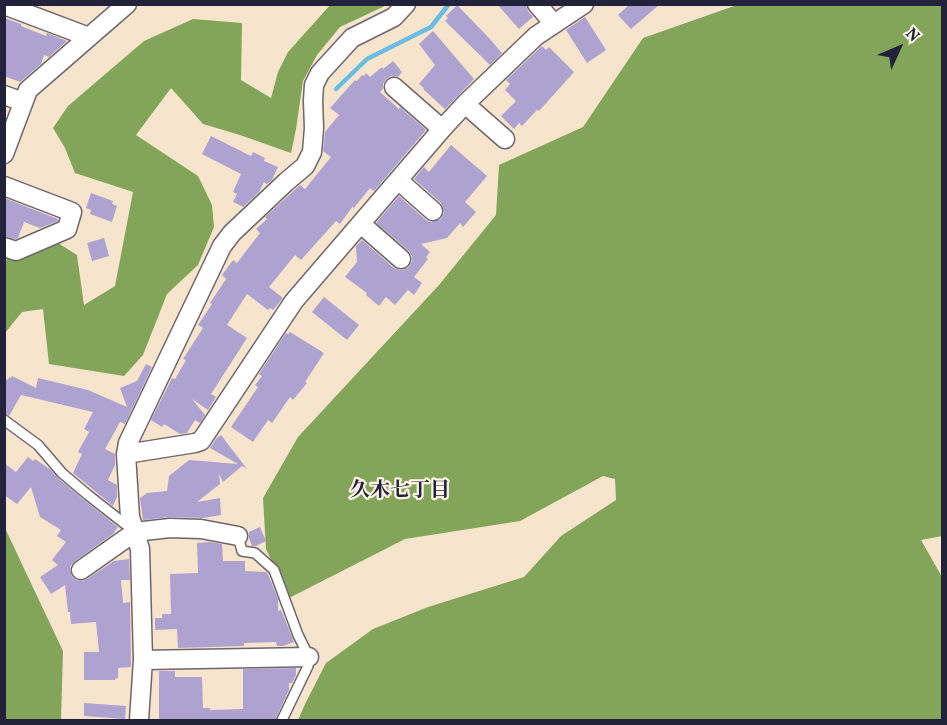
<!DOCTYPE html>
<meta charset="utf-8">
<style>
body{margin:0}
#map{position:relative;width:947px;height:725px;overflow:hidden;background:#f7e4cc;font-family:Vollkorn,serif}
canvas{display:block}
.frame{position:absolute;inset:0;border:6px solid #22223b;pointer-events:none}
.north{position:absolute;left:869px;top:18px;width:60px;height:60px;-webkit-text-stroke:4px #fcf5e5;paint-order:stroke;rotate:46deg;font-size:16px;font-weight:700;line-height:24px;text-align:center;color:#22223b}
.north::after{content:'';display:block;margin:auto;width:21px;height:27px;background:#22223b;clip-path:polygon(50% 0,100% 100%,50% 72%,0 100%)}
</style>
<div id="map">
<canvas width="947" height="725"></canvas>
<div class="frame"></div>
<div class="north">N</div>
</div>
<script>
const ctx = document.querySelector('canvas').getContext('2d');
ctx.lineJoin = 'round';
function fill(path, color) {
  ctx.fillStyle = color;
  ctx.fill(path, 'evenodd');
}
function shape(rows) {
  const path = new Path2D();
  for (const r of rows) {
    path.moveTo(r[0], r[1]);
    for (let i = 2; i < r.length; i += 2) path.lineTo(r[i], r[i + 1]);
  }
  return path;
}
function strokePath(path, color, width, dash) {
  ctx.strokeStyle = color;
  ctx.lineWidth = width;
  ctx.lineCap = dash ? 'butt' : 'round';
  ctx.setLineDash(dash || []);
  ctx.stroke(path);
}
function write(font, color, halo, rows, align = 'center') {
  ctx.font = font + ' Vollkorn,"Noto Serif JP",serif';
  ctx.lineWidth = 4.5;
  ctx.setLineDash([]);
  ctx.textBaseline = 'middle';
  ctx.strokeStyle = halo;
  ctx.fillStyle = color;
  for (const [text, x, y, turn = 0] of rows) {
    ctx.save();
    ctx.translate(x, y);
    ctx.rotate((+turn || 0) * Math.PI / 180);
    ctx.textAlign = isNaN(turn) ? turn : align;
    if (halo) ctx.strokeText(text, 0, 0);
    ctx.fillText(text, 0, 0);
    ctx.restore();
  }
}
fill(shape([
 [331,4,387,5,340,27,317,55,303,81,296,129,291,153,240,135,203,124,171,88,136,135,198,176,212,205,214,227,198,265,167,294,143,355,124,376,49,364,43,309,22,312,5,333,5,260,58,243,77,255,84,305,115,286,133,192,75,173,65,148,53,128,68,106,144,41,193,19,242,23,241,80,271,98,278,72,288,52],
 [737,5,942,5,942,536,921,540,942,577,942,720,298,720,306,702,326,663,373,629,428,607,524,577,561,536,616,500,615,479,603,476,520,521,405,539,289,598,266,549,263,498,298,437,439,285,496,215,499,165,583,127,643,38],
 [4,526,63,651,61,720,5,720]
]), '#82a55a');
strokePath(shape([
 [336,89,367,59,431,27,449,4]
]), '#67bde4', 4.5);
fill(shape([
 [497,4,526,4,528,11,533,17,519,29],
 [630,4,660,4,631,29,618,15],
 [457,5,489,38,502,53,490,65,445,21,448,18,446,16],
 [585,17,606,50,587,63,566,30],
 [4,18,21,24,21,26,46,36,47,33,67,41,49,57,44,55,41,64,20,82,4,76],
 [433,31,474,79,445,109,423,89,424,88,419,84,435,65,419,44],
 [542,46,546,50,549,47,574,72,539,111,537,110,522,126,519,123,514,129,501,116,516,101,505,90,510,84,506,80],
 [393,61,402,72,398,77,391,76,386,79,383,84,383,89,380,92,399,109,400,107,426,130,374,191,370,188,353,209,353,206,340,224,336,221,301,260,295,255,269,287,283,298,273,310,270,308,268,310,247,294,227,325,247,338,211,394,216,397,208,410,192,399,205,415,200,423,195,420,187,433,180,434,164,424,162,427,151,420,172,378,175,379,186,360,183,359,203,328,198,325,212,304,210,303,226,279,222,275,233,260,237,263,260,233,256,229,267,219,265,217,300,185,305,189,331,157,323,151,325,132,339,115,330,108,355,80,357,81,362,75,364,76,366,73,370,77,382,67,383,69],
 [211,136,251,156,253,152,265,158,264,161,278,167,272,180,267,184,264,182,259,192,243,207,233,202,237,194,233,192,241,174,202,154],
 [451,145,487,176,465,202,476,212,463,227,460,223,447,238,421,244,430,252,426,257,428,259,414,277,422,283,414,295,408,290,395,305,386,297,379,306,366,295,367,293,345,277,357,262,356,246,362,240,394,268,399,270,404,270,409,267,412,261,412,256,409,251,376,223,399,196,426,220,431,222,437,221,441,219,444,213,443,207,441,203,414,179,424,167,429,172],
 [91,193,113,201,112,204,117,206,112,222,90,214,91,210,86,208],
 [4,198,58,219,58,221,40,228,24,222,18,238,15,239,4,236],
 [104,238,109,256,92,261,87,243],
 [324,297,359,325,347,340,312,312],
 [290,332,324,353,305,382,307,383,293,400,290,397,272,423,268,420,253,442,231,427,258,387,255,385,262,376,259,374,286,333,288,334],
 [146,364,152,367,125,424,120,422,105,449,115,454,115,465,108,480,117,485,117,497,113,506,73,473,82,454,78,452,89,432,84,429,93,412,21,395,9,416,4,413,4,378,8,380,9,377,11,378,12,376,36,388,38,378,88,390,127,407,120,388,137,381],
 [221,435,247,469,242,466,223,482,219,474,220,484,197,502,220,498,221,515,203,518,170,517,143,520,140,498,147,493,167,491,169,476,189,460,238,464,210,448,216,439],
 [28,457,33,461,35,459,51,470,58,478,84,500,118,527,113,534,75,561,71,565,70,570,72,576,76,580,83,581,87,579,114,561,129,559,130,580,121,580,123,603,130,602,131,667,118,668,118,678,115,679,115,680,84,680,84,652,99,652,96,622,71,624,70,612,68,612,65,585,51,594,40,577,58,565,52,560,66,542,57,536,61,530,40,517,31,487,17,504,4,495,4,463,16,472],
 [260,527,266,541,256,546,252,546,249,538,249,532],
 [210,542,222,544,223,561,245,561,245,571,266,572,268,574,278,599,278,611,281,610,294,642,283,646,277,646,276,642,244,643,244,646,178,648,177,629,155,630,155,618,162,618,162,614,171,614,170,574,198,573,197,543],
 [296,668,296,675,292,683,289,683,289,690,275,720,159,720,159,671,175,671,175,677,202,677,203,708,210,708,210,710,243,709,243,669],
 [84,703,126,706,125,719,84,716]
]), '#aea2d0');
const lane = shape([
 [4,420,38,445,62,473,88,495,125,524,131,526],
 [238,536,242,551,255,553,274,570,298,635,309,657,308,666,282,720]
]);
const street = shape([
 [537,4,554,24],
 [4,5,89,37],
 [394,87,442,129],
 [4,95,23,102],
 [465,104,505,139],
 [4,154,28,90,127,4],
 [398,180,433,211],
 [4,186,72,212,67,229,16,251,4,247],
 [361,224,401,259],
 [126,454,195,443,201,441,294,301,442,129,465,104,536,36,584,4],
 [81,570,135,532,170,528,201,529,238,536],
 [143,660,309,657],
 [139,720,143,660,140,549,130,517,126,454,128,443,222,246,232,233,286,182,305,166,312,152,314,128,313,101,314,85,320,73,352,38,394,17,406,4]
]);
strokePath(lane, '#6d666e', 12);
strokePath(street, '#6d666e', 21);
strokePath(lane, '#fff', 9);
strokePath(street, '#fff', 18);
write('bold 20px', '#22223b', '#fcf5e5', [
 ["久木七丁目",400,492]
]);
</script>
